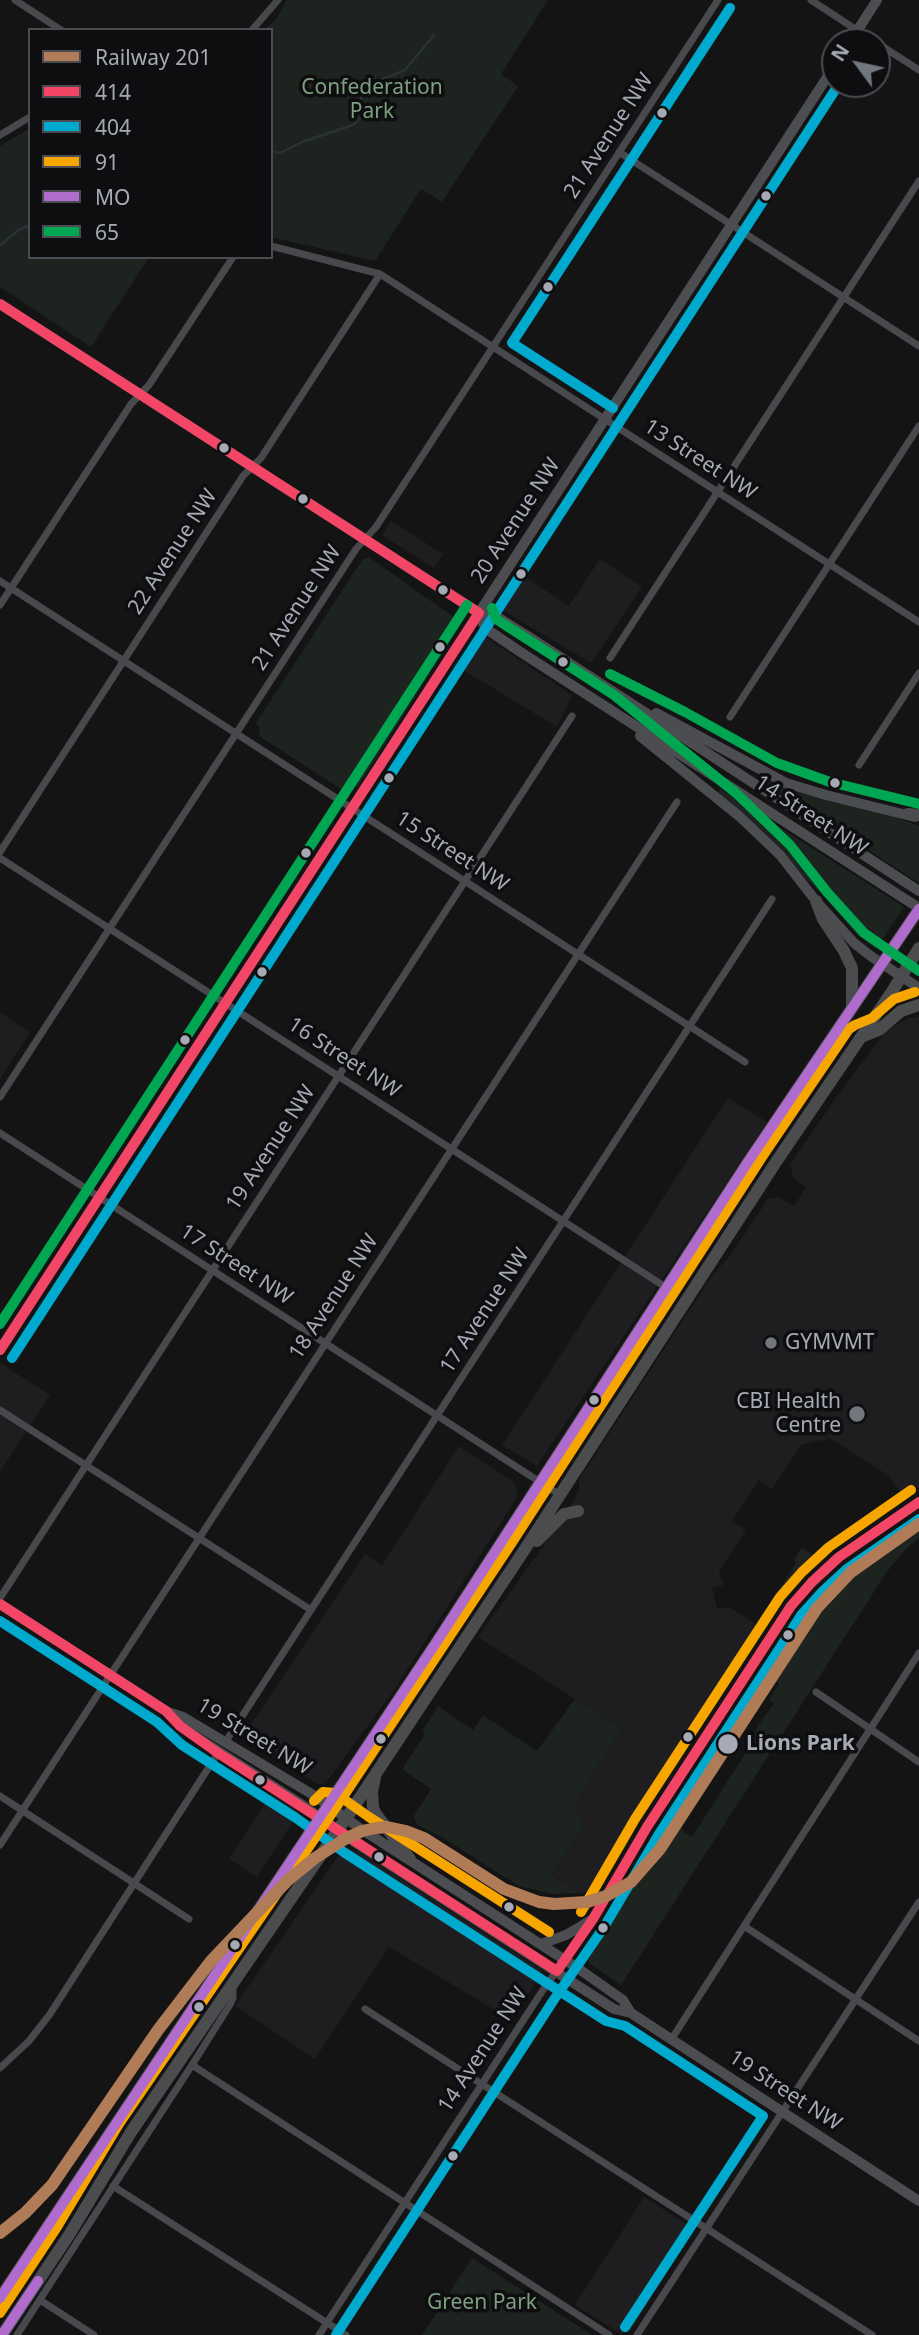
<!DOCTYPE html>
<style>
body{margin:0}
#map{position:relative;width:919px;height:2335px;overflow:hidden;background:#141414;font-family:"Noto Sans",sans-serif}
canvas{display:block}
.legend{position:absolute;left:28px;top:28px;width:245px;height:231px;box-sizing:border-box;background:#0e0e10;border:2px solid #4a4c52;margin:0;padding:9px 12px;list-style:none;font-size:21px;color:#a5aab5}
.legend li{display:flex;align-items:center;gap:14px;height:35px}
.legend b{width:35px;border:2px solid #4a4c52}
.north{position:absolute;left:821px;top:28px;width:70px;height:70px;box-sizing:border-box;background:#0e0e10;border:2px solid #4a4c52;border-radius:50%;rotate:303deg;font-size:19px;font-weight:700;line-height:28px;text-align:center;color:#a5aab5}
.north::after{content:'';display:block;margin:auto;width:24px;height:32px;background:#72767d;clip-path:polygon(50% 0,100% 100%,50% 72%,0 100%)}
</style>
<div id="map">
<canvas width="919" height="2335"></canvas>
<ul class="legend">
<li><b style="height:9px;background:#b07c57"></b>Railway 201</li>
<li><b style="height:9px;background:#f34667"></b>414</li>
<li><b style="height:9px;background:#00a9ce"></b>404</li>
<li><b style="height:9px;background:#f7a600"></b>91</li>
<li><b style="height:9px;background:#b06ccc"></b>MO</li>
<li><b style="height:9px;background:#00a651"></b>65</li>
</ul>
<div class="north">N</div>
</div>
<script>
const ctx = document.querySelector('canvas').getContext('2d');
ctx.lineJoin = 'round';
function fill(path, color) {
  ctx.fillStyle = color;
  ctx.fill(path, 'evenodd');
}
function shape(rows) {
  const path = new Path2D();
  for (const r of rows) {
    path.moveTo(r[0], r[1]);
    for (let i = 2; i < r.length; i += 2) path.lineTo(r[i], r[i + 1]);
  }
  return path;
}
function strokePath(path, color, width, dash) {
  ctx.strokeStyle = color;
  ctx.lineWidth = width;
  ctx.lineCap = dash ? 'butt' : 'round';
  ctx.setLineDash(dash || []);
  ctx.stroke(path);
}
function write(font, color, halo, rows, align = 'center') {
  ctx.font = font + ' "Noto Sans",sans-serif';
  ctx.lineWidth = 7;
  ctx.setLineDash([]);
  ctx.textBaseline = 'middle';
  ctx.strokeStyle = halo;
  ctx.fillStyle = color;
  for (const [text, x, y, turn = 0] of rows) {
    ctx.save();
    ctx.translate(x, y);
    ctx.rotate((+turn || 0) * Math.PI / 180);
    ctx.textAlign = isNaN(turn) ? turn : align;
    if (halo) ctx.strokeText(text, 0, 0);
    ctx.fillText(text, 0, 0);
    ctx.restore();
  }
}
fill(shape([
 [391,521,443,554,434,568,382,535],
 [600,559,642,587,591,663,499,608,521,574,569,606],
 [479,633,572,695,557,727,460,668],
 [0,1012,30,1032,0,1079],
 [919,1016,919,1487,905,1496,886,1474,828,1437,824,1442,821,1440,801,1445,772,1489,759,1480,732,1521,746,1530,719,1572,723,1585,712,1588,717,1609,730,1607,754,1623,761,1631,729,1682,713,1697,701,1715,699,1714,685,1737,684,1751,673,1761,674,1766,597,1885,590,1891,580,1893,551,1875,584,1825,576,1808,577,1799,622,1729,478,1637,559,1524,579,1491,579,1480,582,1475,713,1274,730,1256,768,1199,778,1197,794,1206,806,1187,794,1179,790,1164,840,1092,887,1030,907,1019],
 [728,1098,767,1122,537,1466,502,1445],
 [0,1363,50,1395,0,1472],
 [459,1446,515,1483,518,1496,395,1689,327,1781,323,1784,317,1784,247,1741,245,1733,365,1554,382,1565],
 [271,1794,299,1812,257,1877,229,1859],
 [347,1849,359,1852,543,1971,512,2020,389,1947,315,2059,235,2006,340,1853],
 [644,2197,686,2224,691,2229,691,2235,630,2331,621,2334,575,2305]
]), '#1e1e20');
fill(shape([
 [287,0,548,0,501,74,518,86,442,202,421,189,375,261,271,237,271,30,264,30,276,19],
 [30,128,30,257,149,257,91,347,0,287,0,146],
 [369,557,452,616,455,629,441,656,358,787,350,787,344,791,259,736,260,729,256,723,362,560],
 [767,780,800,793,890,815,919,826,919,883,765,783],
 [720,789,904,907,876,949,856,934,824,896,718,793],
 [919,1529,919,1538,907,1548,886,1573,621,1985,590,1964,586,1958,588,1950,622,1896,649,1871,682,1827,684,1833,692,1837,752,1743,757,1727,774,1703,769,1700,779,1684,776,1682,815,1619,841,1587,868,1562],
 [802,1547,812,1554,811,1558,815,1564,790,1591,762,1631,755,1627,796,1563,794,1560],
 [575,1699,622,1729,577,1799,576,1809,584,1825,551,1875,580,1893,552,1894,519,1886,440,1836,416,1824,414,1816,431,1789,403,1770,404,1766,425,1734,422,1731,438,1706,473,1730,483,1715,537,1751],
 [472,2258,592,2335,422,2335]
]), '#1d231e');
strokePath(shape([
 [271,151,280,153,302,142,353,125,361,117,360,110,356,107,365,92,378,81,405,70,434,35],
 [0,245,20,229,30,225]
]), '#2a3137', 2.5);
strokePath(shape([
 [15,0,61,30],
 [811,0,875,42],
 [252,30,278,0],
 [877,43,919,70],
 [0,135,30,117],
 [619,152,919,346],
 [271,246,380,274,919,622],
 [0,581,745,1062],
 [0,605,131,404,149,385,233,257],
 [610,658,919,181],
 [730,717,919,426],
 [859,765,919,673],
 [0,852,243,476,261,458,380,274],
 [0,858,667,1288],
 [0,1097,356,549,376,527,718,0],
 [0,1133,560,1495],
 [0,1410,311,1610],
 [0,1598,572,716],
 [816,1692,919,1762],
 [226,1741,772,899],
 [0,1796,189,1919],
 [0,1845,677,802],
 [744,1926,919,2041],
 [365,2009,872,2335],
 [671,2040,919,1653],
 [192,2065,609,2335],
 [0,2068,29,2041,50,2014,218,1753],
 [113,2186,346,2335],
 [40,2300,94,2335],
 [17,2335,192,2065,231,2003,233,1998,233,1987],
 [319,2335,541,1993,593,1919,647,1827,791,1606,812,1582,839,1557,919,1502],
 [637,2335,919,1902]
]), '#48494d', 7);
strokePath(shape([
 [850,42,877,0],
 [0,304,479,613,494,615,534,640,919,891],
 [479,613,485,628,519,651,919,908],
 [656,713,786,783,826,795,915,817],
 [640,736,739,816,780,855,816,901,854,943,872,957,919,988],
 [0,1350,835,65],
 [0,1604,166,1711,190,1733,304,1806,353,1841,614,2009,631,2013,919,2201],
 [168,1712,183,1717,315,1796,361,1829,579,1969,623,2000,631,2013],
 [541,1944,566,1935,593,1919]
]), '#4c4d51', 10);
strokePath(shape([
 [908,814,919,815],
 [816,901,823,919,844,951,852,968,852,1006],
 [861,1037,879,1030,901,1011,919,1005],
 [537,1541,564,1514,578,1511],
 [375,1778,372,1791,373,1808,376,1814,410,1859],
 [0,2298,436,1643,748,1162,919,909],
 [2,2335,69,2235,131,2132,353,1808,523,1552,776,1162,893,990,919,948]
]), '#4b4c4e', 12);
strokePath(shape([
 [0,304,479,613],
 [0,1350,479,613],
 [0,1604,166,1711,180,1726,218,1753,557,1971,593,1919,647,1827,791,1606,812,1582,839,1557,919,1502]
]), '#f34667', 10);
strokePath(shape([
 [613,408,512,343,730,8],
 [12,1358,839,84],
 [0,1621,157,1722,182,1745,296,1818,345,1853,606,2021,625,2026,763,2116,625,2327],
 [336,2335,553,2001,604,1927,659,1834,802,1614,822,1592,848,1568,919,1519]
]), '#00a9ce', 10);
strokePath(shape([
 [314,1801,323,1792,335,1793,369,1817,549,1932],
 [581,1912,635,1819,780,1597,802,1572,829,1547,911,1490],
 [0,2313,57,2227,119,2124,341,1800,511,1544,764,1154,849,1029,855,1025,872,1018,894,999,915,992]
]), '#f7a600', 10);
strokePath(shape([
 [0,2298,436,1643,748,1162,919,909],
 [2,2335,38,2281]
]), '#b06ccc', 10);
strokePath(shape([
 [492,608,496,619,614,695,736,793,790,845,827,892,864,933,919,971],
 [610,674,685,712,777,763,830,782,919,804],
 [0,1324,467,605]
]), '#00a651', 10);
strokePath(shape([
 [0,2233,25,2213,52,2185,158,2030,211,1961,288,1880,315,1858,345,1839,362,1831,376,1828,387,1827,406,1831,424,1838,504,1889,539,1902,554,1904,587,1902,606,1896,631,1882,660,1849,817,1608,851,1572,919,1524]
]), '#b07c57', 12);
for (const [x, y, r, color] of [
 [662,113,6,"#a5aab5"],
 [766,196,6,"#a5aab5"],
 [548,287,6,"#a5aab5"],
 [224,448,6,"#a5aab5"],
 [303,499,6,"#a5aab5"],
 [521,574,6,"#a5aab5"],
 [443,590,6,"#a5aab5"],
 [440,647,6,"#a5aab5"],
 [563,662,6,"#a5aab5"],
 [389,778,6,"#a5aab5"],
 [835,783,6,"#a5aab5"],
 [306,853,6,"#a5aab5"],
 [262,972,6,"#a5aab5"],
 [185,1040,6,"#a5aab5"],
 [771,1343,7,"#72767d"],
 [594,1400,6,"#a5aab5"],
 [857,1414,9,"#72767d"],
 [788,1635,6,"#a5aab5"],
 [688,1737,6,"#a5aab5"],
 [381,1739,6,"#a5aab5"],
 [728,1744,11,"#a5aab5"],
 [260,1780,6,"#a5aab5"],
 [379,1857,6,"#a5aab5"],
 [509,1907,6,"#a5aab5"],
 [603,1928,6,"#a5aab5"],
 [235,1945,6,"#a5aab5"],
 [199,2007,6,"#a5aab5"],
 [453,2156,6,"#a5aab5"]
]) {
  const dot = new Path2D();
  dot.arc(x, y, r, 0, 2 * Math.PI);
  ctx.fillStyle = color;
  ctx.fill(dot);
  strokePath(dot, '#0e0e10', 2.5);
}
write('21px', '#7d9f7f', '#0e0e10', [
 ["Confederation",372,88],
 ["Park",372,112],
 ["Green Park",482,2303]
]);
write('21px', '#a5aab5', '#0e0e10', [
 ["21 Avenue NW",609,136,-57],
 ["13 Street NW",700,460,33],
 ["20 Avenue NW",516,521,-57],
 ["22 Avenue NW",173,552,-57],
 ["21 Avenue NW",297,608,-57],
 ["14 Street NW",811,816,33],
 ["15 Street NW",452,852,33],
 ["16 Street NW",344,1058,33],
 ["19 Avenue NW",271,1148,-57],
 ["17 Street NW",236,1265,33],
 ["18 Avenue NW",334,1297,-57],
 ["17 Avenue NW",485,1311,-57],
 ["19 Street NW",254,1737,31],
 ["14 Avenue NW",483,2050,-57],
 ["19 Street NW",785,2091,33]
]);
write('21px', '#a5aab5', '#0e0e10', [
 ["GYMVMT",785,1343],
 ["CBI Health",841,1402,"right"],
 ["Centre",841,1426,"right"]
], 'left');
write('bold 21px', '#a5aab5', '#0e0e10', [
 ["Lions Park",746,1744]
], 'left');
</script>
